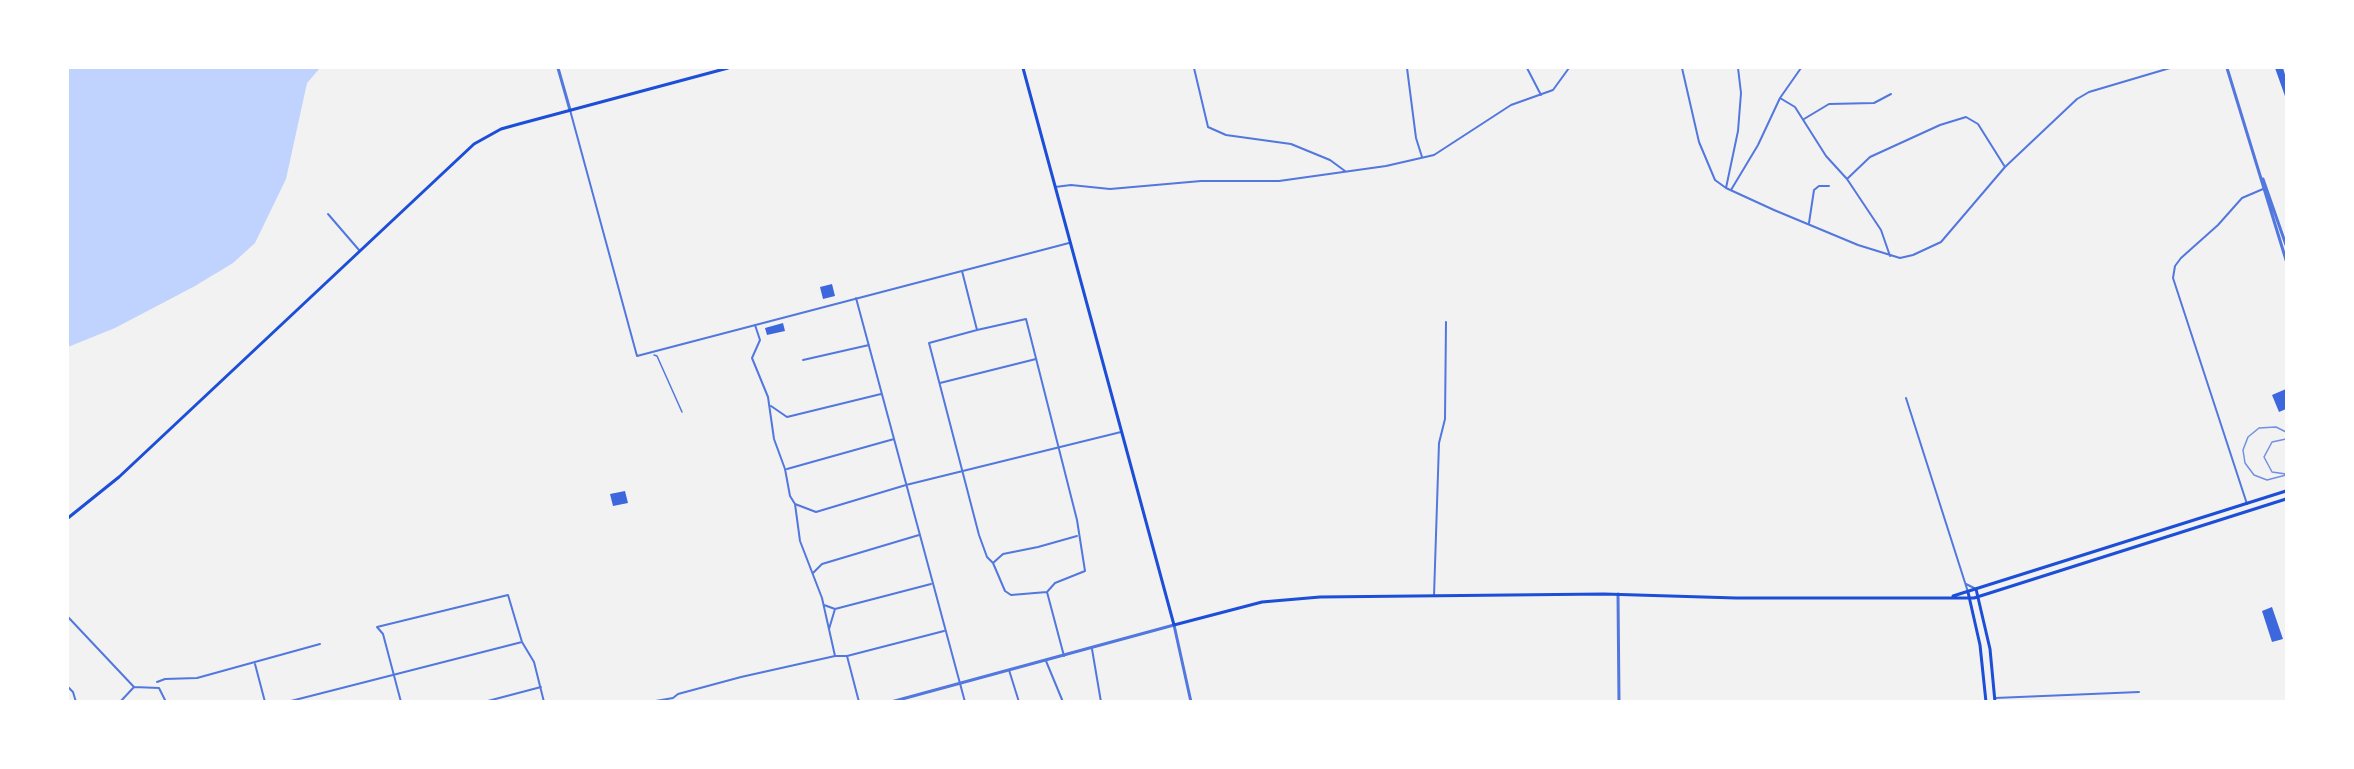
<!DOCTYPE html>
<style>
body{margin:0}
#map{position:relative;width:2354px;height:769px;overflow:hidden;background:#f2f2f2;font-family:Commissioner,sans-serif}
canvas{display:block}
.frame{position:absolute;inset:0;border:69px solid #fff;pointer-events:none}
</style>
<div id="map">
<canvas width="2354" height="769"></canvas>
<div class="frame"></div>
</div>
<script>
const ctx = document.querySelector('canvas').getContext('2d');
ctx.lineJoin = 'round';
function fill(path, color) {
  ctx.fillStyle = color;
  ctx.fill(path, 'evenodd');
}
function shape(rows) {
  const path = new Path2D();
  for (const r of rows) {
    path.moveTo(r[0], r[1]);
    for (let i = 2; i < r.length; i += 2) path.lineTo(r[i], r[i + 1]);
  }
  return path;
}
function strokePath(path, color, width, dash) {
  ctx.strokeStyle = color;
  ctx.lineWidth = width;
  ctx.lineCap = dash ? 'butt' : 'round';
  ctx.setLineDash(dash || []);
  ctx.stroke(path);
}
fill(shape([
 [68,68,320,68,307,83,286,179,255,243,233,263,195,286,115,328,68,347]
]), '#bfd3fe');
fill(shape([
 [2275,68,2283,68,2286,78,2286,99],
 [832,284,835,296,823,299,820,287],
 [783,323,785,331,767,335,765,328],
 [2286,389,2286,409,2279,412,2272,395],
 [625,491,628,503,613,506,610,494],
 [2272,607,2283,639,2272,642,2262,611]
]), '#3d67dc');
strokePath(shape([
 [654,355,657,356,682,412]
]), '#5277de', 1.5);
strokePath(shape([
 [1194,68,1208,127,1226,135,1291,144,1330,160,1345,171],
 [1407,68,1416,138,1422,157],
 [1527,68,1541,95],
 [1682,68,1699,142,1715,180,1726,188,1774,210,1858,245,1900,258,1913,255,1941,242,2005,167,2077,99,2089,92,2170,68],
 [1780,98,1795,107,1826,156,1847,179,1881,230,1890,256],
 [570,110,637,356,1069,243],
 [1804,119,1829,104,1874,103,1891,94],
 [1847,179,1870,157,1940,125,1966,117,1978,124,2005,167],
 [1055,187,1071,185,1110,189,1201,181,1279,181,1386,166,1434,155,1511,105,1553,90,1569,68],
 [1726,188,1738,131,1741,93,1738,68],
 [1731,190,1758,145,1780,98,1801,68],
 [328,214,359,250],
 [1809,223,1814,190,1819,186,1829,186],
 [962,271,977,330,1026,319,1077,520,1085,571,1055,583,1047,592],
 [856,298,965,702],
 [755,325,760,340,752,358,768,397,774,439,785,469,790,496,795,504,800,541,822,598,835,656],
 [977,330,929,343,979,535,987,557,993,563,1005,591,1011,595,1047,592,1064,656],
 [803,360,869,345],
 [940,383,1036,359],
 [1906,398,1968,592],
 [771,406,787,417,881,394],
 [787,469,894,439],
 [795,504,816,512,906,485,1121,432],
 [2247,504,2173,278,2175,266,2181,258,2218,225,2242,198,2263,189],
 [993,563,1003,554,1038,547,1077,536],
 [813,573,822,564,919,535],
 [1966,584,1976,589],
 [1434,596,1439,443,1445,419,1446,322],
 [824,605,835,609,829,629],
 [835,609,931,584],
 [68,617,134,687,159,688,166,702],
 [1092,649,1101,702],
 [847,656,859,702],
 [1046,661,1063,702],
 [255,664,265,702],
 [1009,670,1019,702],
 [157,682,165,679,197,678,320,644],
 [68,687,73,692,76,702],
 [1995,698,2139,692],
 [120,702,134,687],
 [287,702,522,642],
 [401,702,383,634,377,627,508,595,522,642,534,662,544,702],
 [484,702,541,687],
 [650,702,673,698,678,694,741,677,835,656,847,656,944,631]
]), '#5277de', 2);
strokePath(shape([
 [558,68,570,110],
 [2227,68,2286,260],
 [2263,179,2286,245],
 [1618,594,1619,702],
 [891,702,1174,625,1191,702]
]), '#5277de', 3);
strokePath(shape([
 [1023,68,1174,625,1262,602,1320,597,1604,594,1736,598,1974,598,2286,499],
 [68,518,119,477,474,144,501,129,519,124,728,68],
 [1976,589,1990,649,1995,702],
 [1968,592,1980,645,1986,702],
 [1953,596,2286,491]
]), '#1d4ed8', 3);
strokePath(shape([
 [2286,432,2276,427,2259,428,2248,437,2243,450,2245,463,2254,475,2267,480,2286,475],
 [2286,439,2272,442,2264,457,2272,472,2286,474]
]), '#7290e2', 1.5);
</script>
